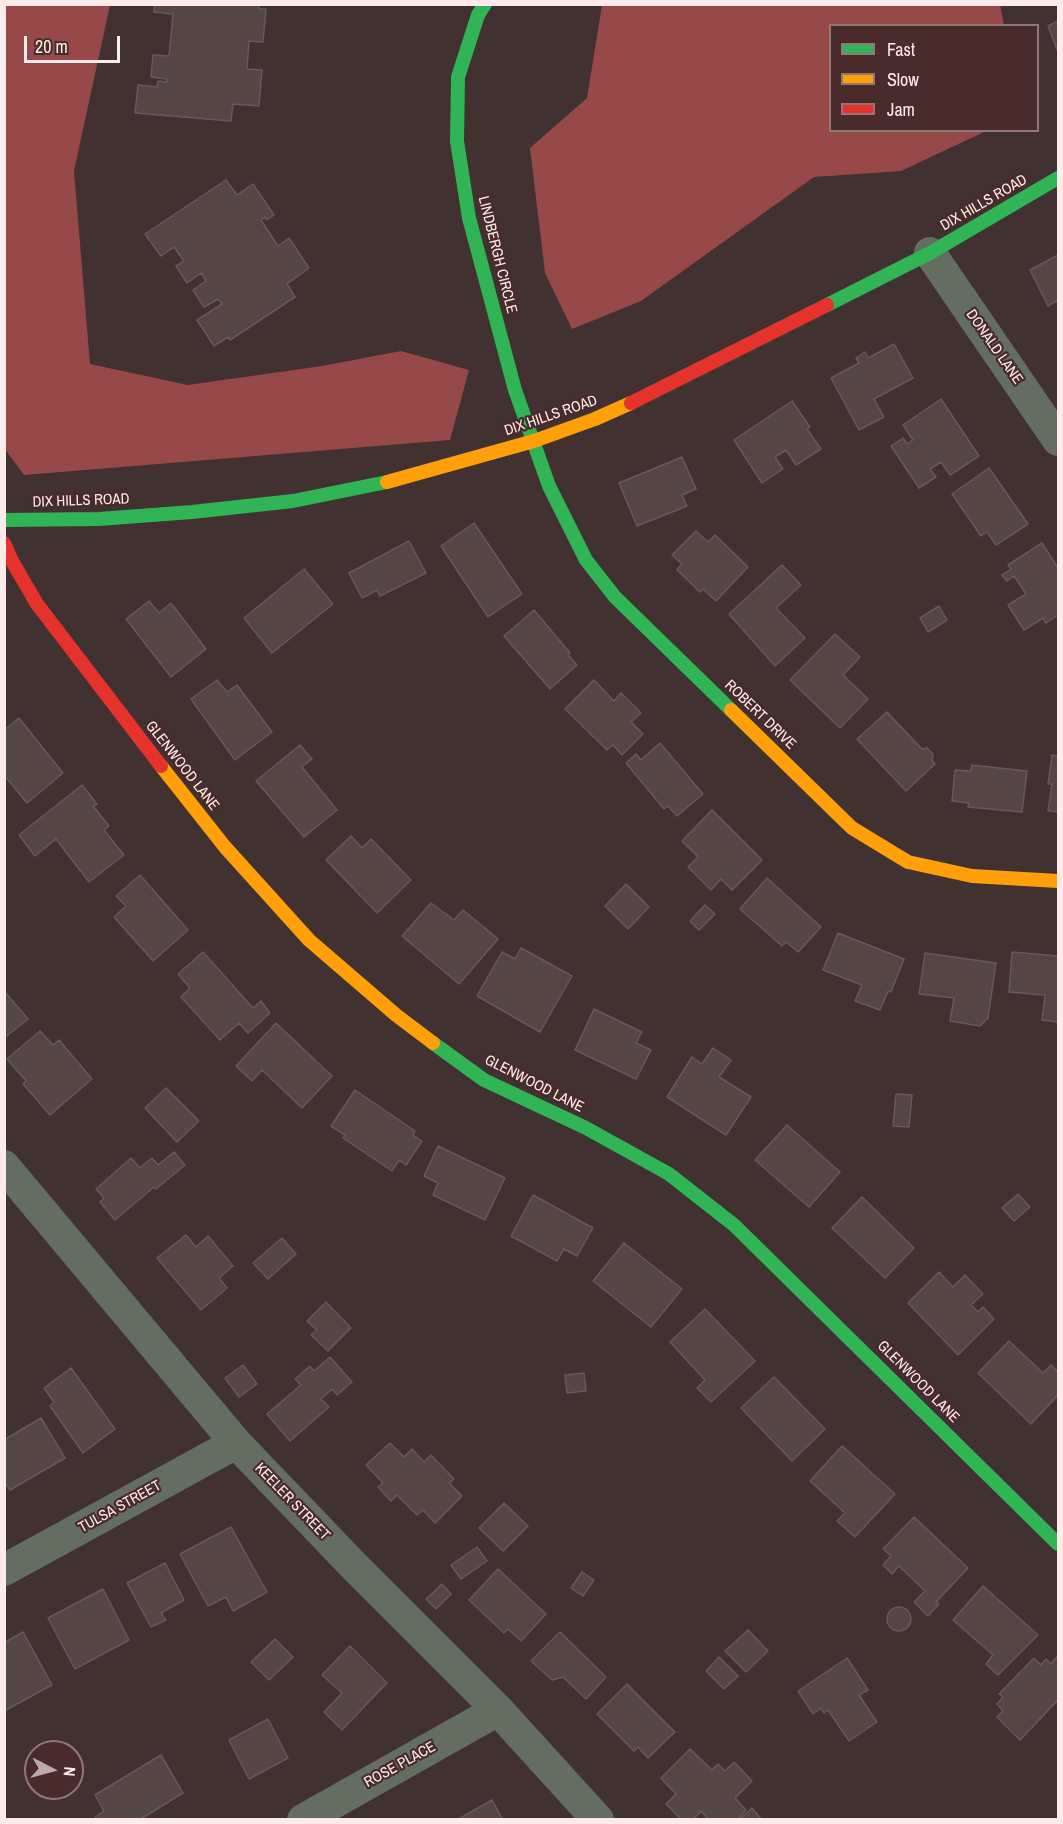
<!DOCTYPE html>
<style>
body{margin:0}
#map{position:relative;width:1063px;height:1824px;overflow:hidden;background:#413131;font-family:"Archivo Narrow",sans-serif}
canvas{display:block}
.frame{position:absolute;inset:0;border:6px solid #ffebe9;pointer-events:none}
.legend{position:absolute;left:829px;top:24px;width:210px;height:108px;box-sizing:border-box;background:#482b2a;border:2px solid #917876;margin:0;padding:8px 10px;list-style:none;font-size:18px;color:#ffebe9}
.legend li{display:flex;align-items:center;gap:12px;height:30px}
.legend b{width:30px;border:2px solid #917876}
.north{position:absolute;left:24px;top:1740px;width:60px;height:60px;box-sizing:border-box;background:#482b2a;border:2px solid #917876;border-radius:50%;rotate:96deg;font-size:16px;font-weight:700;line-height:24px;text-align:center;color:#ffebe9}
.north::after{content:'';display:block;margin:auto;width:21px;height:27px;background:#bcaaa9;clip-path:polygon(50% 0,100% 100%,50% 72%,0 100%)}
.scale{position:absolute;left:24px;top:36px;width:96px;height:27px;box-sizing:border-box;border:3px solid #ffebe9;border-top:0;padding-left:8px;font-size:18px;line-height:21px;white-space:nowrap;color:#ffebe9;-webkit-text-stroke:4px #482b2a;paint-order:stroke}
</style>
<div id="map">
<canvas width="1063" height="1824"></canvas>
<div class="frame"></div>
<ul class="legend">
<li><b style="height:8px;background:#30b455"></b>Fast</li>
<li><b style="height:8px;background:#ff9f0a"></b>Slow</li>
<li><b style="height:8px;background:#e5322d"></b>Jam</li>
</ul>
<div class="north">N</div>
<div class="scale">20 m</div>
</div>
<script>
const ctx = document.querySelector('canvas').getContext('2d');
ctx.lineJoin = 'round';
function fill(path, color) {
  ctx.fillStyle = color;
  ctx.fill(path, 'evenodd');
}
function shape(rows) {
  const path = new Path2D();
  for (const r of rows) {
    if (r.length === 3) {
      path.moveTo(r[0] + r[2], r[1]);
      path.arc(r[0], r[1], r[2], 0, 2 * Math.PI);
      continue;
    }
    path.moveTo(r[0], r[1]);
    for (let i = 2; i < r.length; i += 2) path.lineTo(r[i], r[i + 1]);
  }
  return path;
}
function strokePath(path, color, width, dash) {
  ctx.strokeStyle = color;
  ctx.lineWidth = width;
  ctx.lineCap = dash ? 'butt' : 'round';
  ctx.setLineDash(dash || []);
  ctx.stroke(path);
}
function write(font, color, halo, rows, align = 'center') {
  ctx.font = font + ' "Archivo Narrow",sans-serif';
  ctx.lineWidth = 4.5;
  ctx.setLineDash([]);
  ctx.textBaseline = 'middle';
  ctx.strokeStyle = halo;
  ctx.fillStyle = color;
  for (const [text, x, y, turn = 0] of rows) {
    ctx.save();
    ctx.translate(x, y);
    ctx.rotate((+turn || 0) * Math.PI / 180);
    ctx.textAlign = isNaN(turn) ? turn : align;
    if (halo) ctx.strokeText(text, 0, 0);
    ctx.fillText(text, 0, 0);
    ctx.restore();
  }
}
fill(shape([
 [4,5,110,5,74,171,90,364,188,385,322,366,401,351,469,370,450,440,24,475,4,448],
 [602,5,1000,5,1004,25,830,26,830,130,986,131,901,171,814,177,641,301,572,329,545,273,530,148,587,98]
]), '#974848');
const building = shape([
 [155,4,259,4,259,9,266,9,263,42,249,41,247,69,262,70,259,106,233,104,231,121,135,113,138,85,157,87,158,81,167,82,167,79,151,77,153,55,169,56,173,14,154,12,155,4],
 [1058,21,1058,52,1048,26,1058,21],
 [226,180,237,195,253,184,274,215,267,220,265,217,261,220,278,246,289,238,309,268,287,284,295,297,230,340,228,337,214,346,197,320,222,304,218,299,204,307,193,290,206,281,201,273,187,283,176,266,184,261,174,247,161,256,145,234,226,180],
 [1058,255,1058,300,1048,306,1030,270,1058,255],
 [894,344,913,378,874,399,884,417,859,430,831,378,859,363,856,358,865,352,868,358,894,344],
 [941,399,979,456,950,475,941,462,930,469,936,477,919,488,891,446,903,438,907,444,913,440,903,425,941,399],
 [792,401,810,427,807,429,821,449,796,465,786,450,775,457,783,469,762,483,734,440,792,401],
 [682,457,696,489,682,495,687,506,637,526,619,483,682,457],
 [989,468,1028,524,996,545,987,532,981,536,952,494,989,468],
 [474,523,522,594,488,617,441,546,474,523],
 [696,531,708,542,715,535,748,567,716,601,703,589,700,592,677,570,682,564,672,555,696,531],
 [409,541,426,573,380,596,377,590,362,598,349,573,409,541],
 [1042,543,1058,568,1058,615,1046,623,1043,618,1024,630,1008,605,1026,594,1014,576,1007,581,1002,575,1011,569,1008,565,1042,543],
 [782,565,801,585,776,608,805,638,775,666,729,614,782,565],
 [304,569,333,604,272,653,244,618,304,569],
 [149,601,159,613,171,603,206,649,171,677,126,619,149,601],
 [939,606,947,620,928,632,920,618,939,606],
 [534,610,570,653,568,655,577,665,550,689,504,636,534,610],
 [835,634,860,657,843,675,868,699,840,728,790,680,835,634],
 [217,680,227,692,237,685,272,732,235,760,191,699,217,680],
 [594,680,614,701,621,693,641,713,631,722,643,734,622,755,613,745,607,750,565,709,594,680],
 [887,712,922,749,927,748,933,754,932,760,935,764,906,791,857,739,887,712],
 [19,718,63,773,27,803,4,775,4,730,19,718],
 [660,743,703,794,677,816,668,806,664,809,626,763,636,754,641,760,660,743],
 [300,745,312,759,302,767,337,810,304,837,256,781,300,745],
 [1052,755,1058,756,1058,812,1048,811,1052,784,1048,784,1052,755],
 [972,765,1027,771,1022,812,968,807,969,803,952,801,955,770,971,771,972,765],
 [82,785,97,804,93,806,109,826,104,830,124,855,89,882,56,839,35,856,19,835,82,785],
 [712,810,762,860,732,890,721,879,711,890,688,867,698,857,682,841,712,810],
 [351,836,362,848,371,839,411,880,377,913,326,860,351,836],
 [140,875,188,930,153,961,114,917,126,906,116,896,140,875],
 [767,878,821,927,798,952,786,942,782,946,740,909,767,878],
 [626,884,649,907,628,929,605,906,626,884],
 [431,903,454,920,463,910,498,939,459,984,402,936,431,903],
 [705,905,715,914,699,930,690,921,705,905],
 [838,933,904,959,891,992,888,991,880,1010,855,1001,862,985,823,970,838,933],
 [521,948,572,976,540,1032,477,996,502,952,515,959,521,948],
 [203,952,253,1008,261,1001,270,1013,248,1033,239,1023,220,1040,181,997,190,988,178,974,203,952],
 [1012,952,1058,956,1058,1022,1042,1020,1045,995,1009,992,1012,952],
 [925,953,996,963,988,1018,980,1026,950,1021,954,998,919,994,925,953],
 [4,991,28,1019,4,1038,4,991],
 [594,1009,642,1032,636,1043,651,1050,636,1079,575,1050,594,1009],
 [276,1023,332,1076,302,1108,262,1070,252,1081,236,1066,276,1023],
 [40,1031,53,1045,59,1040,92,1079,50,1115,23,1084,26,1081,7,1059,40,1031],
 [713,1048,731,1060,719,1077,751,1097,726,1135,667,1097,692,1057,702,1064,713,1048],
 [166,1088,199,1121,177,1142,145,1108,166,1088],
 [355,1090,415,1131,413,1135,422,1141,406,1165,399,1160,392,1171,343,1138,345,1135,331,1126,355,1090],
 [896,1094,912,1095,909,1127,893,1126,896,1094],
 [787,1125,840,1172,809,1207,755,1160,787,1125],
 [438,1146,505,1178,485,1220,433,1195,438,1183,424,1176,438,1146],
 [174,1152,185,1165,156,1189,154,1187,115,1220,100,1202,104,1198,96,1189,131,1158,140,1168,152,1158,158,1165,174,1152],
 [1018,1194,1030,1207,1014,1221,1002,1208,1018,1194],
 [533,1195,593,1228,577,1256,564,1249,557,1261,511,1236,533,1195],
 [862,1197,914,1248,885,1278,832,1228,862,1197],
 [186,1235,196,1247,208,1236,233,1266,219,1278,227,1288,201,1310,157,1258,186,1235],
 [282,1238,296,1254,268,1279,253,1263,282,1238],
 [624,1243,682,1289,651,1327,593,1281,624,1243],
 [939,1272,953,1287,965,1275,983,1294,971,1305,978,1312,983,1307,994,1319,958,1355,908,1303,939,1272],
 [326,1302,351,1328,328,1351,311,1335,317,1330,307,1321,326,1302],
 [705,1309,755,1361,711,1402,697,1388,705,1380,670,1342,705,1309],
 [1009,1341,1043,1373,1051,1365,1058,1372,1058,1395,1031,1424,978,1373,1009,1341],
 [330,1357,352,1382,337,1395,332,1389,321,1399,329,1407,290,1441,267,1414,301,1385,295,1379,310,1366,314,1371,330,1357],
 [243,1365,257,1384,239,1397,225,1378,243,1365],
 [71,1368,115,1429,83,1453,50,1406,54,1402,44,1388,71,1368],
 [584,1373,586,1391,567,1393,565,1375,584,1373],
 [774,1377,825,1429,792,1461,741,1408,774,1377],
 [41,1418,65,1458,10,1490,4,1481,4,1440,41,1418],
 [390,1443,404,1457,412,1449,424,1462,431,1455,454,1479,449,1483,462,1496,435,1523,423,1510,417,1515,397,1495,391,1501,378,1487,383,1483,366,1465,390,1443],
 [842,1446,895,1494,855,1537,837,1521,845,1513,810,1481,842,1446],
 [504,1503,528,1526,503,1551,479,1528,504,1503],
 [914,1517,968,1568,936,1602,939,1604,928,1616,914,1602,925,1591,899,1566,892,1574,883,1565,891,1556,883,1549,914,1517],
 [231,1527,267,1592,233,1611,226,1597,208,1606,180,1554,231,1527],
 [477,1547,487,1561,461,1579,451,1565,477,1547],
 [165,1563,184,1600,161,1613,166,1620,151,1627,127,1583,165,1563],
 [498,1569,546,1614,521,1641,508,1629,504,1633,469,1600,498,1569],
 [582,1572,594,1580,583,1596,571,1588,582,1572],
 [442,1584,451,1594,436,1609,426,1599,442,1584],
 [983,1586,1038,1635,998,1675,986,1664,993,1655,953,1620,983,1586],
 [103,1589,129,1640,75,1669,48,1618,103,1589],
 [899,1619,12],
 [748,1630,768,1651,746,1672,725,1651,748,1630],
 [23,1632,52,1685,4,1711,4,1643,23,1632],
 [560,1632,606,1677,586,1699,563,1677,552,1680,531,1661,560,1632],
 [275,1639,293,1657,269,1680,251,1662,275,1639],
 [350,1646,387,1683,342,1730,324,1712,342,1693,322,1675,350,1646],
 [1058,1655,1058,1700,1020,1740,997,1717,1003,1711,997,1704,1003,1697,999,1694,1034,1658,1041,1665,1046,1659,1051,1664,1058,1655],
 [719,1657,738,1676,724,1689,706,1671,719,1657],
 [847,1658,868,1690,859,1695,877,1722,849,1741,828,1710,824,1713,821,1708,813,1714,798,1691,847,1658],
 [627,1684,675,1732,648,1758,638,1747,634,1751,597,1714,627,1684],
 [268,1719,288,1758,249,1779,229,1740,268,1719],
 [690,1749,712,1770,718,1764,725,1771,734,1762,752,1781,735,1798,746,1810,737,1820,709,1820,701,1811,693,1820,682,1820,666,1804,676,1794,661,1778,690,1749],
 [161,1755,183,1793,139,1820,96,1820,95,1817,104,1811,95,1795,161,1755],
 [36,1770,36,1788,43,1788,38,1791,27,1776,36,1770],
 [492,1800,503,1820,457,1820,492,1800],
 [752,1808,762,1820,739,1820,752,1808]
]);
fill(building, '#534645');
strokePath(building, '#665959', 1.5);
strokePath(shape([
 [930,253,1058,440],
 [4,1166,236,1443,354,1566,498,1710,598,1820],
 [4,1570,236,1443],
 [303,1820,498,1710]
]), '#636e61', 32);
strokePath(shape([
 [485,4,478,15,458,77,457,141,469,218,515,390,549,486,586,560,615,597,731,710],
 [827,305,930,253,1058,178],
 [4,520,99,519,192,512,293,501,387,482],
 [433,1043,484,1080,586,1128,669,1174,734,1225,1058,1544]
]), '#30b455', 14);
strokePath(shape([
 [387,482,534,441,595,419,631,403],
 [731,710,852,828,908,862,972,876,1058,881],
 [161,766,225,847,309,940,396,1015,433,1043]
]), '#ff9f0a', 14);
strokePath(shape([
 [631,403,827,305],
 [4,543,12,561,37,604,161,766]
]), '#e5322d', 14);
write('15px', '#ffebe9', '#482b2a', [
 ["DIX HILLS ROAD",984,203,-30],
 ["LINDBERGH CIRCLE",497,255,76],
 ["DONALD LANE",994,347,55],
 ["DIX HILLS ROAD",551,416,-19],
 ["DIX HILLS ROAD",81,501,-2],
 ["ROBERT DRIVE",760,715,44],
 ["GLENWOOD LANE",182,766,52],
 ["GLENWOOD LANE",534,1084,27],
 ["GLENWOOD LANE",918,1382,45],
 ["KEELER STREET",292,1502,46],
 ["TULSA STREET",120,1507,-29],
 ["ROSE PLACE",400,1765,-29]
]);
</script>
